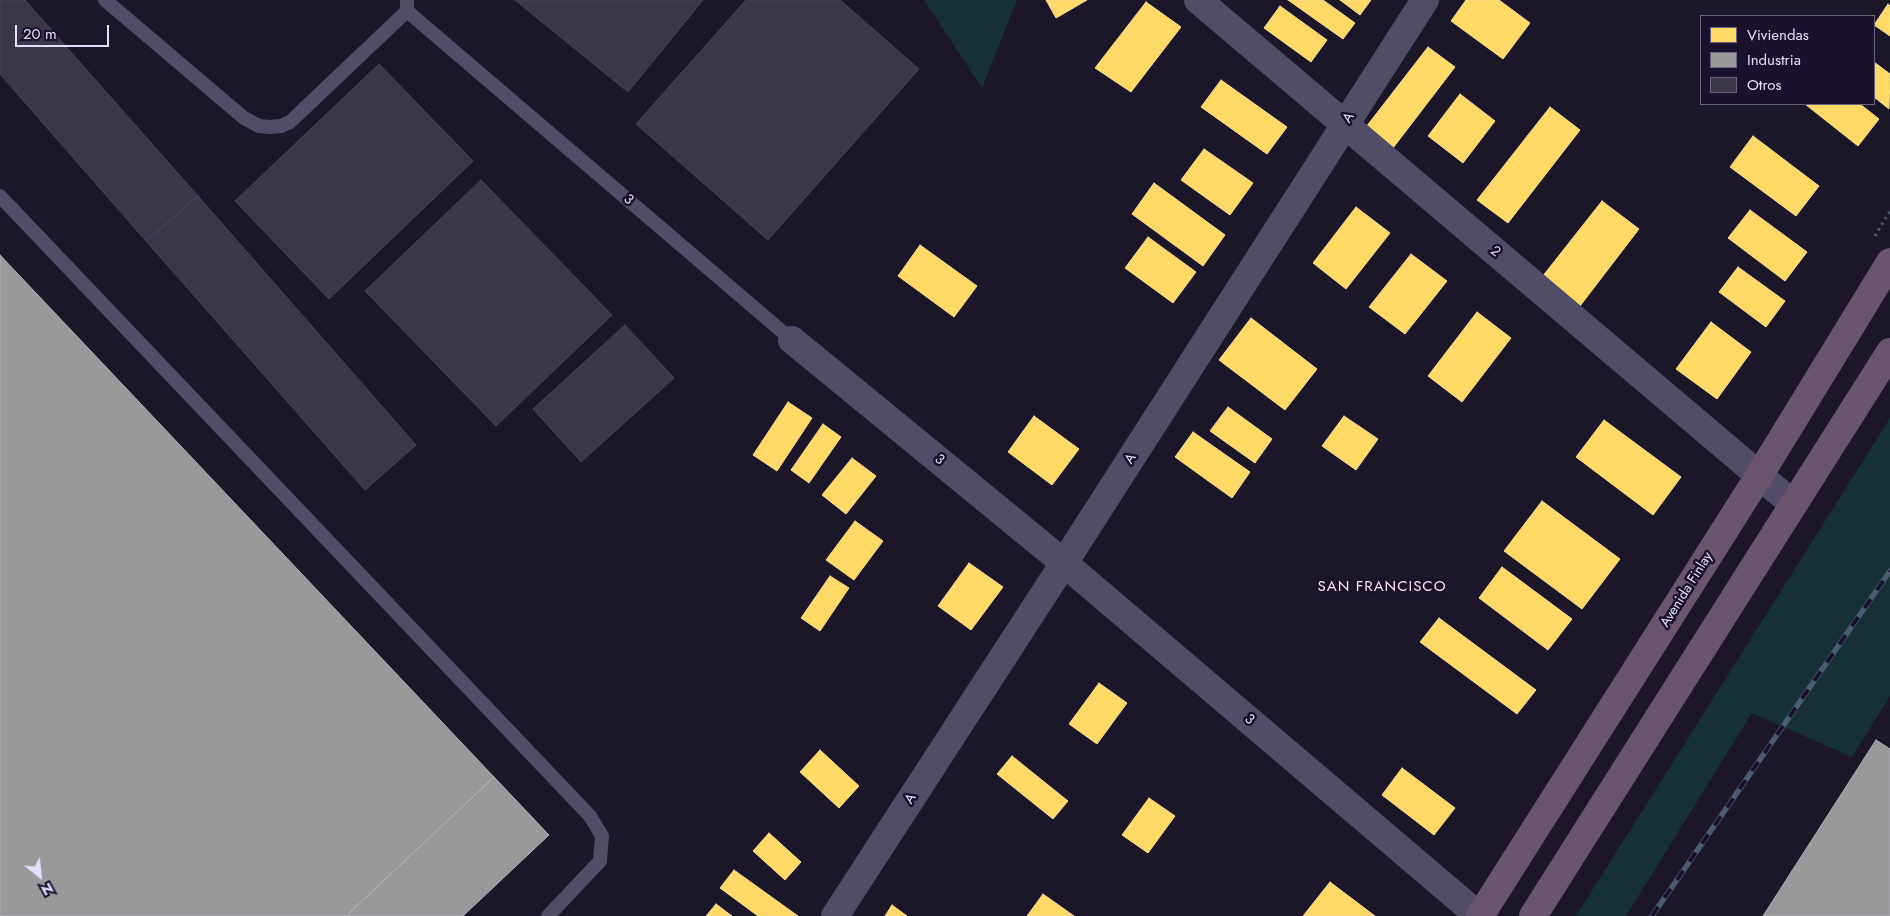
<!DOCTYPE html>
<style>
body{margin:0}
#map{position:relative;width:1890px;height:916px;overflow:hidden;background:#1c1728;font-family:Jost,sans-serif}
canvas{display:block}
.legend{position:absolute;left:1700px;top:15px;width:175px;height:90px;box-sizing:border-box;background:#19112e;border:1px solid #6b6382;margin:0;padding:6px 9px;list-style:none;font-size:15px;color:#e5deff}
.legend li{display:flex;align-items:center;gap:10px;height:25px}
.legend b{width:25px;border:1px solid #6b6382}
.north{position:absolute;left:15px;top:851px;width:50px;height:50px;-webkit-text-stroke:4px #19112e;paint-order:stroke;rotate:151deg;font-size:14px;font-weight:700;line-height:20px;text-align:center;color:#e5deff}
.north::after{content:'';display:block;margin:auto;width:18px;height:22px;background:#e5deff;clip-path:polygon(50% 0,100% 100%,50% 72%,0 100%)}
.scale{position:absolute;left:15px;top:25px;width:94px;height:22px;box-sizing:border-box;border:2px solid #e5deff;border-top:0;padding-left:6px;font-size:15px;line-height:18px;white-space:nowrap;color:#e5deff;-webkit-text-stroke:4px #19112e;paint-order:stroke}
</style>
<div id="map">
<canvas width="1890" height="916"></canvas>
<ul class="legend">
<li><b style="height:14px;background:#ffd966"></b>Viviendas</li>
<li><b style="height:14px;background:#999"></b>Industria</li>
<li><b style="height:14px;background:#3b3648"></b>Otros</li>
</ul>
<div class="north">N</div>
<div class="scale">20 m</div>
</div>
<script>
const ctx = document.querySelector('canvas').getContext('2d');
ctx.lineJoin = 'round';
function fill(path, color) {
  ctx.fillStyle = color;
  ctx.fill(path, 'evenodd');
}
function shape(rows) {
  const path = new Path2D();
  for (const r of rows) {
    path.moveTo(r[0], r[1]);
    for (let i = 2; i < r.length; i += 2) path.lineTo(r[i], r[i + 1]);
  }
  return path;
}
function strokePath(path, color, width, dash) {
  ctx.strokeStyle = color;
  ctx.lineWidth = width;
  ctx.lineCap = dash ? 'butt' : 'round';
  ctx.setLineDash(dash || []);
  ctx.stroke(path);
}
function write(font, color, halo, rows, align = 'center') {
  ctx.font = font + ' Jost,sans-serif';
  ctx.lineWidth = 5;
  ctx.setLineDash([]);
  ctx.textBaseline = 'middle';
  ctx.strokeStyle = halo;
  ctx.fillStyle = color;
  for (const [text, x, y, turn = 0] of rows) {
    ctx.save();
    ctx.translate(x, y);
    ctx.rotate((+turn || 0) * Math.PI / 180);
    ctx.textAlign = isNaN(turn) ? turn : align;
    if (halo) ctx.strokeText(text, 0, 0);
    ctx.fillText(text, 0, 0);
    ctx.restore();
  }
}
fill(shape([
 [924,0,1017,0,982,88],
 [1890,418,1890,696,1852,757,1752,713,1626,916,1576,916]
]), '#153136');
const homes = shape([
 [1046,0,1087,0,1056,18,1046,0],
 [1288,0,1323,0,1355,23,1343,39,1288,0],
 [1340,0,1371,0,1360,15,1340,0],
 [1466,0,1499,0,1530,23,1503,59,1451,21,1466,0],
 [1146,2,1181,27,1131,92,1095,68,1146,2],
 [1888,4,1890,6,1890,36,1874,25,1888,4],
 [1280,6,1327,40,1311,62,1264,28,1280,6],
 [1428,47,1455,67,1393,148,1366,127,1428,47],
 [1874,62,1890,74,1889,109,1874,97,1874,62],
 [1221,80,1287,127,1267,154,1201,107,1221,80],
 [1460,94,1495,121,1463,163,1428,136,1460,94],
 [1805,104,1860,104,1879,119,1858,146,1805,104],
 [1550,107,1580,130,1508,223,1477,200,1550,107],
 [1753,136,1819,186,1796,216,1730,167,1753,136],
 [1204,149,1253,183,1230,215,1181,180,1204,149],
 [1154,183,1225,235,1203,266,1132,214,1154,183],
 [1602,201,1639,229,1580,306,1542,277,1602,201],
 [1356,207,1390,233,1346,289,1313,263,1356,207],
 [1750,210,1807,252,1785,281,1728,238,1750,210],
 [1148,237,1196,272,1173,303,1125,268,1148,237],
 [920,245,977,286,954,317,898,276,920,245],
 [1411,254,1447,281,1405,334,1369,307,1411,254],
 [1738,267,1785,301,1766,327,1719,292,1738,267],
 [1477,312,1511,338,1462,402,1428,376,1477,312],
 [1251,318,1317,369,1285,410,1219,360,1251,318],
 [1711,322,1751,352,1717,399,1676,369,1711,322],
 [788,402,812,418,777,471,753,455,788,402],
 [1228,407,1272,439,1255,463,1210,431,1228,407],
 [1034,416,1079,449,1052,485,1008,452,1034,416],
 [1344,416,1378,439,1356,470,1322,446,1344,416],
 [1604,420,1681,477,1653,515,1576,457,1604,420],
 [823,424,841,437,809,483,791,470,823,424],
 [1193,432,1250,472,1232,498,1175,457,1193,432],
 [852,458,876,476,846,514,822,495,852,458],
 [1542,501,1620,559,1582,609,1504,551,1542,501],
 [855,521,883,541,854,580,826,560,855,521],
 [969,563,1003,587,971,630,938,606,969,563],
 [1502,567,1572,619,1548,650,1479,598,1502,567],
 [830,576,849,588,820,631,801,618,830,576],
 [1439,618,1536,690,1517,714,1420,642,1439,618],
 [1099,683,1127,703,1097,744,1069,724,1099,683],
 [820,750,859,786,839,808,800,772,820,750],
 [1012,756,1068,801,1053,819,997,774,1012,756],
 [1402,768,1455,808,1434,835,1382,795,1402,768],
 [1149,798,1175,816,1148,853,1122,835,1149,798],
 [769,833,801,862,785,880,753,851,769,833],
 [734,870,798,916,758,916,720,888,734,870],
 [1330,882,1375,916,1303,916,1330,882],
 [1043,894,1074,916,1027,916,1043,894],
 [716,904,732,916,706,916,716,904],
 [892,905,907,916,885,916,892,905]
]);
fill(homes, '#ffd966');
strokePath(homes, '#f7da94', 1);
const industry = shape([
 [0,255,494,777,346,916,0,916,0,255],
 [1876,740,1890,749,1890,916,1763,916,1876,740],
 [494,777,549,835,463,916,346,916,494,777]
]);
fill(industry, '#999');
strokePath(industry, '#b0aeb8', 1);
const building = shape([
 [0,0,25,0,198,196,146,241,0,74,0,0],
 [515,0,703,0,628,92,515,0],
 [746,0,840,0,919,69,768,240,636,124,746,0],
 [379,64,473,161,329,299,235,201,379,64],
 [481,180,612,315,496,426,365,291,481,180],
 [198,196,416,445,365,490,146,241,198,196],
 [625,325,674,378,581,462,533,409,625,325]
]);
fill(building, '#3b3648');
strokePath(building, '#4a425a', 1);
strokePath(shape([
 [1875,236,1890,211]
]), '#4c5869', 3, [2.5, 4]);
strokePath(shape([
 [105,0,244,118,259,126,270,127,281,126,290,122,407,11],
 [407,0,407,11,792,340],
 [0,196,590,816,602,836,600,861,548,916]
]), '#514d68', 14);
strokePath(shape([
 [1198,0,1793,504],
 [792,340,1064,563,1479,916],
 [835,916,1064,563,1425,0]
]), '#514d68', 28);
strokePath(shape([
 [1480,916,1759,476,1890,262],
 [1533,916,1890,352]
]), '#6b546d', 28);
const rail = shape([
 [1652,916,1890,571]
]);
strokePath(rail, '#4b5b71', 5.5);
strokePath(rail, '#19112e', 4, [11]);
write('14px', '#e5deff', '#19112e', [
 ["A",1349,118,-57],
 ["3",628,200,41],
 ["2",1495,252,40],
 ["A",1131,459,-57],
 ["3",939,460,39],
 ["Avenida Finlay",1687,590,-58],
 ["3",1249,720,40],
 ["A",911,799,-57]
]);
ctx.letterSpacing = '1px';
write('15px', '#ffe0f0', '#19112e', [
 ["SAN FRANCISCO",1382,587]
]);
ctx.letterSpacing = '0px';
</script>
